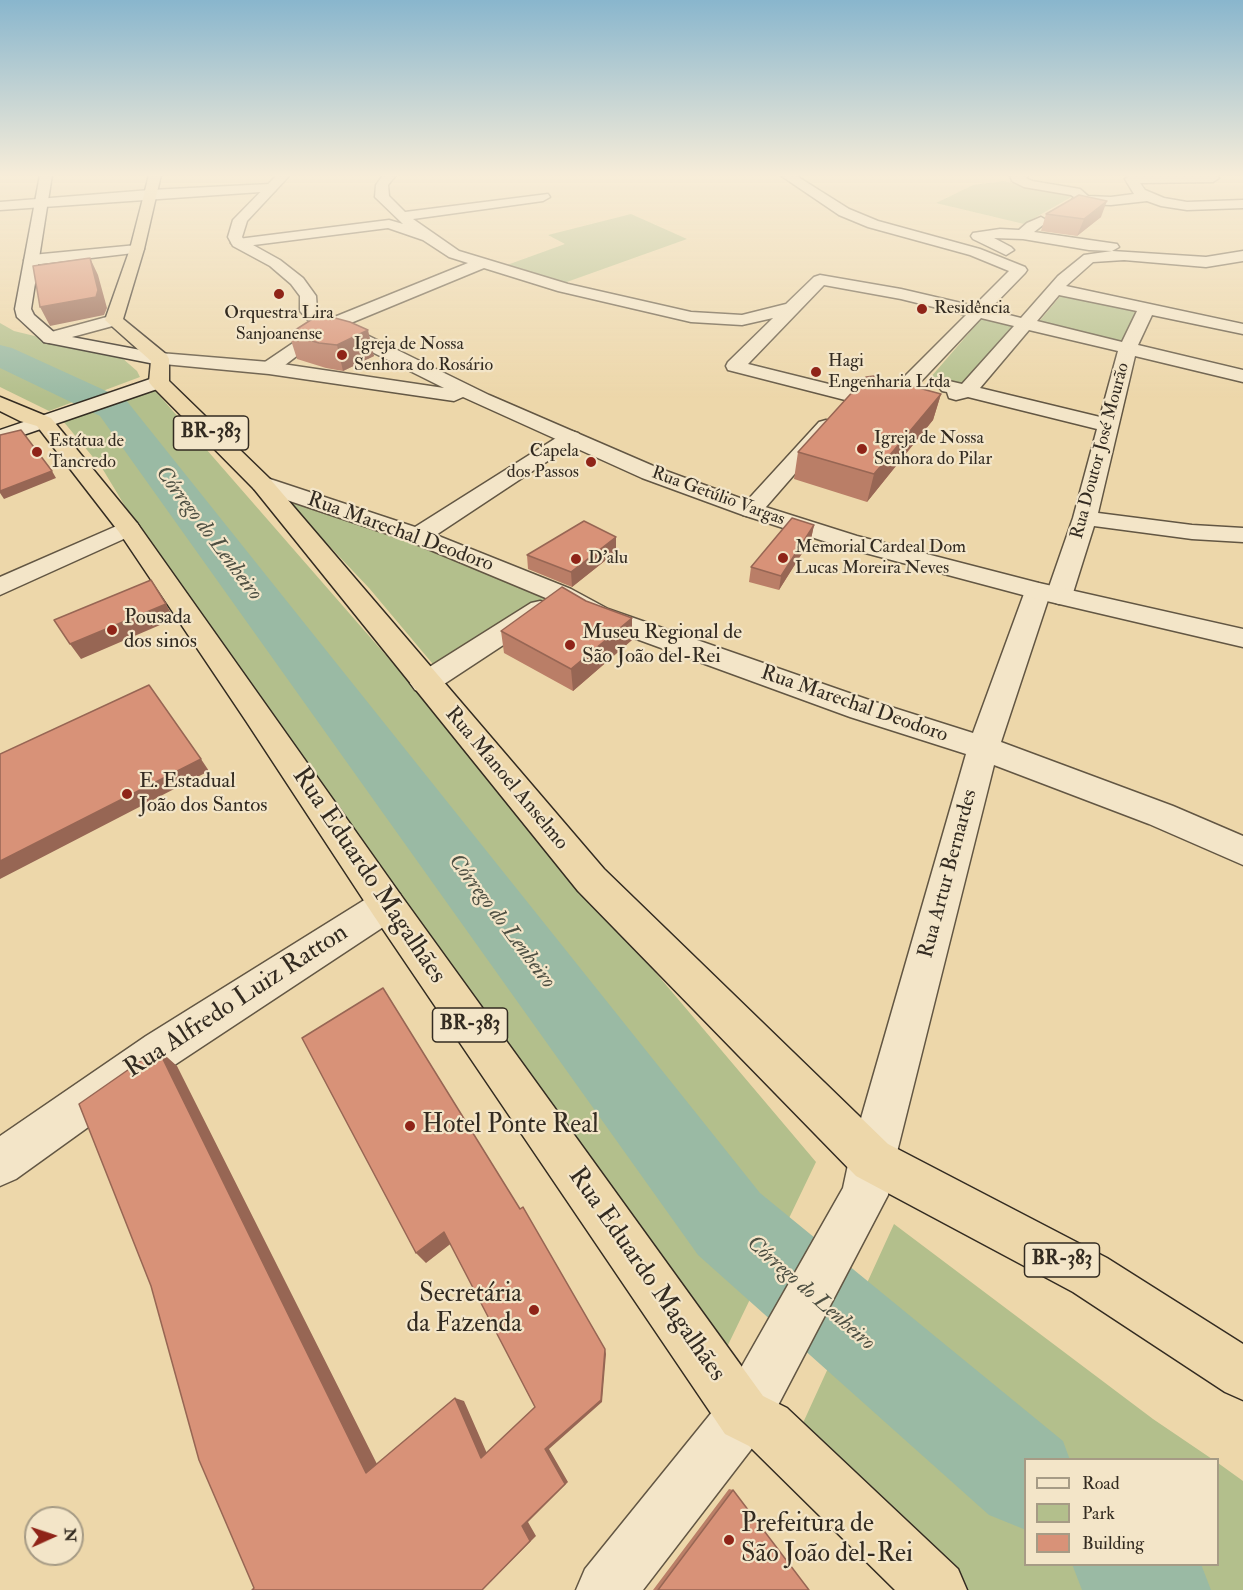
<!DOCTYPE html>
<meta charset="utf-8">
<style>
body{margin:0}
#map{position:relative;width:1243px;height:1590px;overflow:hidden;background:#edd7aa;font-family:"IM FELL Double Pica",serif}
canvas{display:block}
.legend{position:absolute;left:1024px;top:1458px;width:195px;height:108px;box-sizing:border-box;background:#f3e5c8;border:2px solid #a69b85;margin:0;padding:8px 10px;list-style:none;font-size:18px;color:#332b21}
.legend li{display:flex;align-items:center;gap:12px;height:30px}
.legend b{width:30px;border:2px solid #a69b85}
.north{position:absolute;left:24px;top:1506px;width:60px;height:60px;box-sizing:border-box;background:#f3e5c8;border:2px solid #a69b85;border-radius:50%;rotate:87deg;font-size:16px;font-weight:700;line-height:24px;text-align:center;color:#332b21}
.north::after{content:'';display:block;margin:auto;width:21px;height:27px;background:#8f2418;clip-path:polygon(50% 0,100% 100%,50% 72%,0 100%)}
</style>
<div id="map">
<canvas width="1243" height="1590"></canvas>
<ul class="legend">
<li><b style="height:8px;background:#f3e5c8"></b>Road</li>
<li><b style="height:16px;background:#b3bf8c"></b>Park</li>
<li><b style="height:16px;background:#d89278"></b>Building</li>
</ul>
<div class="north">N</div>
</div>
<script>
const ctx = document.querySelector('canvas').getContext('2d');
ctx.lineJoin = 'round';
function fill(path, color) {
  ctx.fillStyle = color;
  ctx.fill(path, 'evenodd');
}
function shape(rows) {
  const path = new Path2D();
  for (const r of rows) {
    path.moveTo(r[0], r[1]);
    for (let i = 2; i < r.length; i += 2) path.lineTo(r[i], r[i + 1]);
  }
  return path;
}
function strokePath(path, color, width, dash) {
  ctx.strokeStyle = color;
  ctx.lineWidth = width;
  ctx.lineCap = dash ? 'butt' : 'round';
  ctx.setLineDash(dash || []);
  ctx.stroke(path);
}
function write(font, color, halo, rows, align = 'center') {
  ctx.font = font + ' "IM FELL Double Pica",serif';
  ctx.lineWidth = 4.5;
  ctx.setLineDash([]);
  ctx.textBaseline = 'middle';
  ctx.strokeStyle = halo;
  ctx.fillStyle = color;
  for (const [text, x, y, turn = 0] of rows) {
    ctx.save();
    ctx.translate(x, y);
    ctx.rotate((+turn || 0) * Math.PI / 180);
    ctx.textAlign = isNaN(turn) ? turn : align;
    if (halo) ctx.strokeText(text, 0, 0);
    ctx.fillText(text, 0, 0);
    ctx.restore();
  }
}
fill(shape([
 [1004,181,1073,196,1024,224,936,203,973,185],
 [631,214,687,239,564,283,507,265,565,244,548,235],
 [1062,294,1142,311,1120,343,1037,324],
 [982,318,1017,326,968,387,930,378],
 [0,323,14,331,121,357,137,371,140,377,49,411,0,387],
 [152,387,424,699,816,1162,728,1345,700,1375,155,556,102,468,63,421],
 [282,496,553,596,437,669,369,588],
 [894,1224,1153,1419,1212,1459,1026,1460,1026,1564,1218,1564,1218,1463,1243,1481,1243,1590,966,1590,797,1436]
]), '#b3bf8c');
fill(shape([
 [0,345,12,348,126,400,760,1193,1063,1441,1070,1460,1026,1460,1026,1530,989,1515,698,1255,100,416,0,368,0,345],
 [1072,1564,1201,1564,1211,1590,1082,1590,1072,1564]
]), '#9abaa4');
const minor = shape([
 [383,175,396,175,388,185,389,196,405,212,548,194,550,197,543,201,413,219,459,251,568,284,691,312,742,315,786,304,814,277,820,275,901,289,974,306,1009,271,970,255,868,227,839,215,780,175,795,175,849,209,878,221,980,249,1025,267,1027,270,1025,273,989,310,1021,318,1058,276,1084,255,1112,251,1089,250,1023,239,994,238,1011,247,1014,250,1006,255,973,239,971,236,973,233,1000,229,1019,230,1027,223,1041,217,1048,221,1034,232,1117,244,1119,247,1112,251,1206,257,1243,251,1243,261,1206,267,1124,260,1093,262,1066,286,1243,324,1243,334,1152,315,1138,345,1243,370,1243,382,1135,356,1098,513,1192,525,1243,528,1243,542,1192,539,1094,526,1072,596,1068,602,1059,604,1048,600,1001,742,1173,806,1243,836,1243,865,1149,824,994,765,895,1160,888,1176,872,1183,856,1176,849,1160,966,754,850,717,631,637,588,621,553,601,409,541,254,489,251,484,254,479,262,477,270,479,415,527,564,433,571,431,578,433,582,437,578,441,436,535,571,589,608,609,872,701,973,733,1025,591,1029,585,1038,583,1049,587,1073,518,1097,429,968,397,956,400,949,398,947,392,942,391,939,387,942,383,949,381,962,384,1014,326,981,318,911,392,895,398,853,402,728,370,726,366,728,362,773,318,742,325,691,322,558,291,484,268,341,327,307,348,276,372,262,372,260,368,262,364,327,320,468,263,449,257,423,240,388,228,238,247,231,243,238,239,389,220,403,224,375,197,376,185,383,175],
 [824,285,901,299,966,315,897,384,891,386,853,390,748,364,824,285],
 [1059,295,1137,311,1122,342,1037,321,1059,295],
 [1029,330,1118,351,1100,417,980,388,1029,330],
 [1010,175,1028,175,1026,178,1032,181,1080,189,1088,196,1111,197,1134,194,1125,179,1131,175,1216,175,1219,178,1213,182,1140,183,1145,190,1164,198,1187,202,1243,200,1243,208,1187,210,1161,206,1147,201,1111,205,1079,204,1074,203,1072,200,1074,197,1071,195,1024,187,1012,181,1010,175],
 [270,184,275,185,276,188,275,191,0,210,0,202,150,190,270,184],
 [137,245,144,249,142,252,32,265,24,260,32,255,137,245],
 [114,315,120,316,123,320,120,324,50,343,44,342,41,338,44,334,114,315],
 [826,420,833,422,836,426,833,430,759,515,751,517,743,515,739,510,743,505,819,422,826,420],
 [128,521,137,523,140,528,137,533,0,595,0,577,128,521],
 [540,601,549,603,553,609,549,615,435,690,425,693,415,690,410,683,415,676,531,603,540,601],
 [387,889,400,894,405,905,400,916,176,1064,16,1179,0,1186,0,1136,146,1036,374,894,387,889]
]);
const tertiary = shape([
 [277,175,290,175,247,221,242,237,244,240,280,260,303,278,316,296,317,310,320,312,489,395,658,468,759,505,857,536,1039,583,1243,629,1243,647,1038,599,839,546,743,515,642,478,463,397,454,401,269,374,153,363,151,359,153,355,160,353,269,362,444,388,308,320,300,311,300,296,291,284,270,266,233,246,228,237,233,220,277,175],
 [872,1137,888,1144,895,1160,888,1195,763,1434,643,1590,576,1590,585,1569,725,1396,843,1188,849,1160,856,1144,872,1137]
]);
const secondary = shape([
 [40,175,52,175,31,309,34,315,56,334,167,355,169,359,167,363,160,365,44,342,17,317,15,309,40,175],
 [159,376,166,378,169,382,166,386,0,443,0,430,159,376]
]);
const trunk = shape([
 [149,175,161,175,144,249,123,319,167,355,169,359,169,381,270,479,604,869,888,1144,1107,1258,1243,1344,1243,1400,1225,1392,1073,1292,856,1176,578,891,254,489,152,386,149,382,151,361,105,320,130,249,149,175],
 [0,397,51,418,137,523,400,894,763,1396,787,1408,958,1569,967,1590,895,1590,749,1446,725,1434,374,916,246,721,119,532,37,426,20,421,0,411,0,397]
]);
strokePath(minor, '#625643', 3);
strokePath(tertiary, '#625643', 3);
strokePath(secondary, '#332b21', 3);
strokePath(trunk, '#332b21', 3);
fill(minor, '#f3e5c8');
fill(tertiary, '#f3e5c8');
fill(secondary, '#f3e5c8');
fill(trunk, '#edd7aa');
fill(shape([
 [1046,214,1101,217,1077,236,1041,231],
 [350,322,374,356,343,371,326,368,297,359,289,334],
 [941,394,933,420,867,502,794,479,798,452],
 [814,525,811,539,779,590,749,582,751,567],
 [616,537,616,552,572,587,528,569,527,555],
 [586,601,632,618,632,640,573,691,504,653,501,631],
 [729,1489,733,1490,809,1590,653,1590]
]), '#ba7e67');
fill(shape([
 [1107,201,1101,217,1077,236,1084,219],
 [90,258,98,275,107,308,104,315,50,326,40,307],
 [368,330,374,356,343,371,337,345],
 [941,394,933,420,867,502,874,474],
 [52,471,56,478,4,499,0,493,0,491],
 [814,525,811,539,779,590,781,576],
 [616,537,616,552,572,587,571,572],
 [166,604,174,619,81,659,70,644],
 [632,618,632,640,573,691,571,669],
 [201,759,209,771,0,879,0,861],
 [158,1049,177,1066,381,1472,366,1473],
 [444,1232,453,1242,426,1263,416,1253],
 [605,1349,606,1354,602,1402,549,1449,568,1482,528,1522,536,1536,482,1590,522,1526,545,1449],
 [455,1398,464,1401,489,1458,481,1458]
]), '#976654');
const building = shape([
 [1079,195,1107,201,1084,219,1046,214,1079,195],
 [90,258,98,290,96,297,40,307,33,266,90,258],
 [320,314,350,322,368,330,337,345,319,343,289,334,320,314],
 [874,376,941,394,874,474,798,452,866,377,874,376],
 [21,430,52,471,0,491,0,435,21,430],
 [792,518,814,525,781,576,751,567,792,518],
 [584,521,616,537,571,572,527,555,584,521],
 [151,580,166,604,70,644,54,620,151,580],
 [562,587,586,601,632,618,571,669,501,631,562,587],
 [149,685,201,759,0,861,0,754,149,685],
 [383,988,520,1209,523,1207,605,1349,601,1400,545,1449,565,1484,522,1526,530,1541,482,1590,252,1590,254,1588,199,1460,151,1286,79,1104,158,1049,366,1473,455,1398,481,1458,535,1407,444,1232,416,1253,302,1038,383,988],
 [733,1490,809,1590,658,1590,733,1490]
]);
fill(building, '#d89278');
strokePath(building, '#976654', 1.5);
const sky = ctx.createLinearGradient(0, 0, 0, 398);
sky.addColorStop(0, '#89b6cd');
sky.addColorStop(0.44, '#f7edd9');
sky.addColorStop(1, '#f7edd900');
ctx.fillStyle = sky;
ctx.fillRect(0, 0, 1243, 398);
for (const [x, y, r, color] of [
 [279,294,6,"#8f2418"],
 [922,309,6,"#8f2418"],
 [342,355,6,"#8f2418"],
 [816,372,6,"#8f2418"],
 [862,449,6,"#8f2418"],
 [37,452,6,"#8f2418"],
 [591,462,6,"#8f2418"],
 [783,558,6,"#8f2418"],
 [576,559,6,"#8f2418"],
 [112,630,6,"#8f2418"],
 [570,645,6,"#8f2418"],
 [127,794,6,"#8f2418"],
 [410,1126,6,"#8f2418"],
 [534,1310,6,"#8f2418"],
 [729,1540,6,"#8f2418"]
]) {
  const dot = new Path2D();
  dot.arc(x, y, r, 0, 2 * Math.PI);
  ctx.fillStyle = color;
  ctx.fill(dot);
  strokePath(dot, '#f3e5c8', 2);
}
write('18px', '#332b21', '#f3e5c8', [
 ["Residência",934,309],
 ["Orquestra Lira",279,314,"center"],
 ["Sanjoanense",279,335,"center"],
 ["Igreja de Nossa",354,345],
 ["Senhora do Rosário",354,366],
 ["Hagi",828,362],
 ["Engenharia Ltda",828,383],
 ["Igreja de Nossa",874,439],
 ["Senhora do Pilar",874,460],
 ["Estátua de",49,442],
 ["Tancredo",49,463],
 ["Capela",579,452,"right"],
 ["dos Passos",579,473,"right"],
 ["Memorial Cardeal Dom",795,548],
 ["Lucas Moreira Neves",795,569],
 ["D'alu",588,559]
], 'left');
write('18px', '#332b21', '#f3e5c8', [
 ["Rua Doutor José Mourão",1101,451,-75],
 ["Rua Getúlio Vargas",718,497,20]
]);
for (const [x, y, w] of [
 [211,433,75],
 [470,1025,75],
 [1062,1260,75]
]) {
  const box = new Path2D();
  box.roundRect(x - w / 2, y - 17, w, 34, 4.5);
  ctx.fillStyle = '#f3e5c8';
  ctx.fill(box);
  strokePath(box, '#332b21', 1.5);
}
write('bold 20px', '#332b21', null, [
 ["BR-383",211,433],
 ["BR-383",470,1025],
 ["BR-383",1062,1260]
]);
write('21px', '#332b21', '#f3e5c8', [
 ["Rua Marechal Deodoro",400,533,20],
 ["Rua Marechal Deodoro",854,705,19],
 ["Rua Manoel Anselmo",506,779,50],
 ["Rua Artur Bernardes",949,874,-75]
]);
write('21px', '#332b21', '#f3e5c8', [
 ["Pousada",124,618],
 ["dos sinos",124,642],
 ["Museu Regional de",582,633],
 ["São João del-Rei",582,657],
 ["E. Estadual",139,782],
 ["João dos Santos",139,806]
], 'left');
write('italic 22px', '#4d4f42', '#f3e5c8', [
 ["Córrego do Lenheiro",208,534,53],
 ["Córrego do Lenheiro",501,922,53],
 ["Córrego do Lenheiro",810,1294,41]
]);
write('26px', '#332b21', '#f3e5c8', [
 ["Rua Eduardo Magalhães",368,876,56],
 ["Rua Alfredo Luiz Ratton",237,1002,-33],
 ["Rua Eduardo Magalhães",646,1275,55]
]);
write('26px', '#332b21', '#f3e5c8', [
 ["Hotel Ponte Real",422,1126],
 ["Secretária",522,1295,"right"],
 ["da Fazenda",522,1325,"right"],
 ["Prefeitura de",741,1525],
 ["São João del-Rei",741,1555]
], 'left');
</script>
